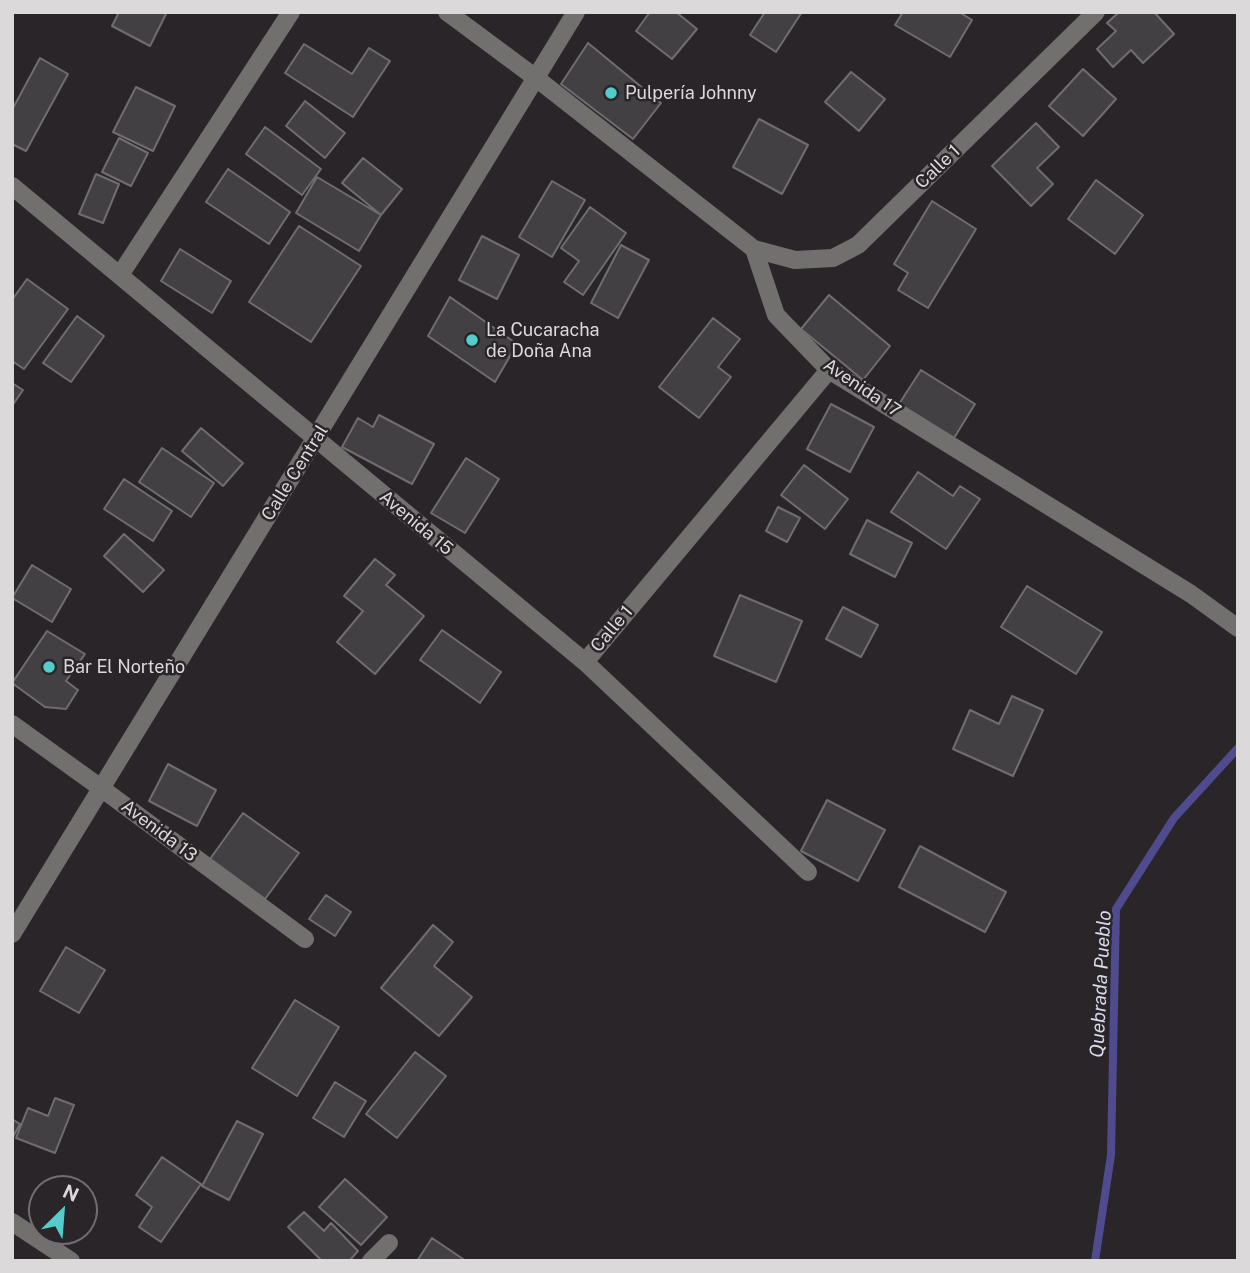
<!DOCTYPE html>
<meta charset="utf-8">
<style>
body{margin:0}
#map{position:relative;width:1250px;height:1273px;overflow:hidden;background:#2a2528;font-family:"Public Sans",sans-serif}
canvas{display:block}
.frame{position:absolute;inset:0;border:14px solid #dcd9db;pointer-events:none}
.north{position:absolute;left:28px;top:1175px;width:70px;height:70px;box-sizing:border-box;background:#2a2528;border:2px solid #716d70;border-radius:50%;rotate:25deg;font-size:19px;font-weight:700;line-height:28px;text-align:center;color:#dcd9db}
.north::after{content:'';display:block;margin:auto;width:24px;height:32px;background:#53cdca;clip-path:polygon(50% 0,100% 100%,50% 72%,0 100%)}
</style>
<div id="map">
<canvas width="1250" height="1273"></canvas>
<div class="frame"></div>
<div class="north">N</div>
</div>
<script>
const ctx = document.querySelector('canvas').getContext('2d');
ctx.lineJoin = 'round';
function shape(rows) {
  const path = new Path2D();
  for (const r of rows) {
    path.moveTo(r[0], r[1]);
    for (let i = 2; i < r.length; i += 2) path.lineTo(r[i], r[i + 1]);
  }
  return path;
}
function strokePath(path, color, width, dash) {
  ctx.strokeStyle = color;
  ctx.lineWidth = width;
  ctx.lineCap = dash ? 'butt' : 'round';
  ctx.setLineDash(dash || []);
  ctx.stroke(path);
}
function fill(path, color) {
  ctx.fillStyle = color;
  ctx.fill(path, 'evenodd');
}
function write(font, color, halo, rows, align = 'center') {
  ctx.font = font + ' "Public Sans",sans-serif';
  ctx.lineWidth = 5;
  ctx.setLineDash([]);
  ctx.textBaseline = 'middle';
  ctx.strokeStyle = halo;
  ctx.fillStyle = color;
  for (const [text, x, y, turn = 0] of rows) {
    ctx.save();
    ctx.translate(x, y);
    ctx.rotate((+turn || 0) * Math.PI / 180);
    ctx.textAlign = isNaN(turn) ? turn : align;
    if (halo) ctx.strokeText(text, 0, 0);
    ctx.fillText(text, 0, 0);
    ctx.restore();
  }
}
strokePath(shape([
 [1095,1261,1111,1155,1116,909,1174,818,1238,748]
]), '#504b8f', 8);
const building = shape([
 [119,12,167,12,150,46,112,26,119,12],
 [650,12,676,12,697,29,672,59,636,31,650,12],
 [765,12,802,12,776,52,750,35,765,12],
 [903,12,959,12,972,20,950,57,895,25,903,12],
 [1119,12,1154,12,1174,34,1143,63,1131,50,1113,67,1097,49,1116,31,1107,23,1119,12],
 [588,43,661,103,633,139,561,84,588,43],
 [304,44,352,74,369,48,390,61,353,117,285,73,304,44],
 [40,58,68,74,26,151,12,144,12,110,40,58],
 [1083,69,1116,99,1083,136,1049,106,1083,69],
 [851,72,885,99,859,131,825,102,851,72],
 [136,87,175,106,153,151,113,132,136,87],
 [305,101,345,133,325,158,286,126,305,101],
 [759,119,808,145,782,194,733,167,759,119],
 [1036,123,1059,147,1037,168,1053,184,1031,206,992,166,1036,123],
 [265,127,321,169,302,195,246,154,265,127],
 [119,138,148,153,131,186,102,172,119,138],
 [363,158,402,189,381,215,342,183,363,158],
 [228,169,290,212,269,244,206,202,228,169],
 [96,174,119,184,103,223,79,214,96,174],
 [317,177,381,215,359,251,296,213,317,177],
 [1096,180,1143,215,1115,254,1068,219,1096,180],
 [552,181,585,200,552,257,519,237,552,181],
 [932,201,976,229,928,308,898,290,908,273,894,264,932,201],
 [590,207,626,233,583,295,564,282,579,261,561,248,590,207],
 [299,226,361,266,311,342,249,302,299,226],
 [482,236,519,255,497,299,459,280,482,236],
 [621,245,649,260,618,318,591,303,621,245],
 [180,249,231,281,212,313,161,281,180,249],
 [27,279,68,309,24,369,12,361,12,300,27,279],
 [829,295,890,346,863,380,801,329,829,295],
 [450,297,517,344,495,382,428,336,450,297],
 [77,316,104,336,71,382,43,363,77,316],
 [713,318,740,339,718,367,731,377,699,418,659,387,713,318],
 [921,370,975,404,954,438,899,404,921,370],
 [12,383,23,390,12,406,12,383],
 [831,404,874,427,850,472,807,449,831,404],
 [379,415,434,444,412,484,342,447,358,418,373,427,379,415],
 [201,428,243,463,223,486,182,451,201,428],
 [162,448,214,483,191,517,139,482,162,448],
 [466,458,499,479,465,533,431,513,466,458],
 [804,465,848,499,825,529,781,495,804,465],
 [918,472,953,496,960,486,980,499,946,549,891,512,918,472],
 [124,479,172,511,153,541,104,509,124,479],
 [778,507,800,518,787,542,766,531,778,507],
 [867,520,912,543,895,577,850,554,867,520],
 [124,534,164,570,143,592,104,556,124,534],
 [375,559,395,575,386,585,424,616,375,674,337,642,363,611,344,596,375,559],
 [32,565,71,589,52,622,12,598,32,565],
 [1027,586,1102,632,1076,674,1001,627,1027,586],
 [740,595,802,621,776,682,714,656,740,595],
 [843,607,878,625,861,657,826,639,843,607],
 [442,630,501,672,480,703,420,660,442,630],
 [47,631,85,654,66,681,78,690,66,709,45,707,12,683,47,631],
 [1012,696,1043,710,1013,776,953,749,970,710,999,724,1012,696],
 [168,764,216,790,197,826,149,801,168,764],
 [827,800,885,830,858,881,801,851,827,800],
 [243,813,299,853,265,899,210,859,243,813],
 [920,846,1006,892,985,932,899,887,920,846],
 [326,895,351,912,335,936,309,919,326,895],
 [433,925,453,942,434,966,472,997,439,1036,381,988,433,925],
 [66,947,105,970,79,1013,40,991,66,947],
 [295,1000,339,1027,297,1096,252,1068,295,1000],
 [415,1052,446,1076,397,1138,366,1114,415,1052],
 [335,1082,366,1101,344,1137,313,1118,335,1082],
 [55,1098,74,1105,55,1153,16,1138,28,1108,48,1116,55,1098],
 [12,1119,20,1124,12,1139,12,1119],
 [237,1121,263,1134,229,1200,202,1186,237,1121],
 [162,1157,201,1184,161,1242,139,1227,152,1207,136,1195,162,1157],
 [345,1179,387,1217,361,1245,319,1207,345,1179],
 [304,1212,324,1231,331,1223,358,1251,349,1261,322,1261,288,1227,304,1212],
 [432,1238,466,1261,417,1261,432,1238]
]);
fill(building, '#434044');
strokePath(building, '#706d72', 2);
strokePath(shape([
 [447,12,536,78,754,249,776,315,829,370,1191,594,1238,628],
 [12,186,585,662,808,872],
 [754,249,795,260,833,258,858,245,1096,12],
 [120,275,291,12],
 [585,662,829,370],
 [12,724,101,788,305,939],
 [12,934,576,12],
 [12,1222,71,1261],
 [371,1261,389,1243]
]), '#726f6f', 18);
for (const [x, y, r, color] of [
 [611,93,7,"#53cdca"],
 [472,340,7,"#53cdca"],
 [49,667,7,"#53cdca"]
]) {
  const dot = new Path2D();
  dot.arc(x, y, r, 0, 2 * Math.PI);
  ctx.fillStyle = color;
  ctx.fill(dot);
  strokePath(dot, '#2a2528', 2.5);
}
write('18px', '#dcd9db', '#2a2528', [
 ["Pulpería Johnny",625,93],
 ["La Cucaracha",486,330],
 ["de Doña Ana",486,351],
 ["Bar El Norteño",63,667]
], 'left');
write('18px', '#dcd9db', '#2a2528', [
 ["Calle 1",938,167,-44],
 ["Avenida 17",862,388,34],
 ["Calle Central",295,473,-58],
 ["Avenida 15",416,523,40],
 ["Calle 1",612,629,-50],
 ["Avenida 13",159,831,37]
]);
write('italic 19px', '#d9daee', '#2a2528', [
 ["Quebrada Pueblo",1101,984,-87]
]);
</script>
